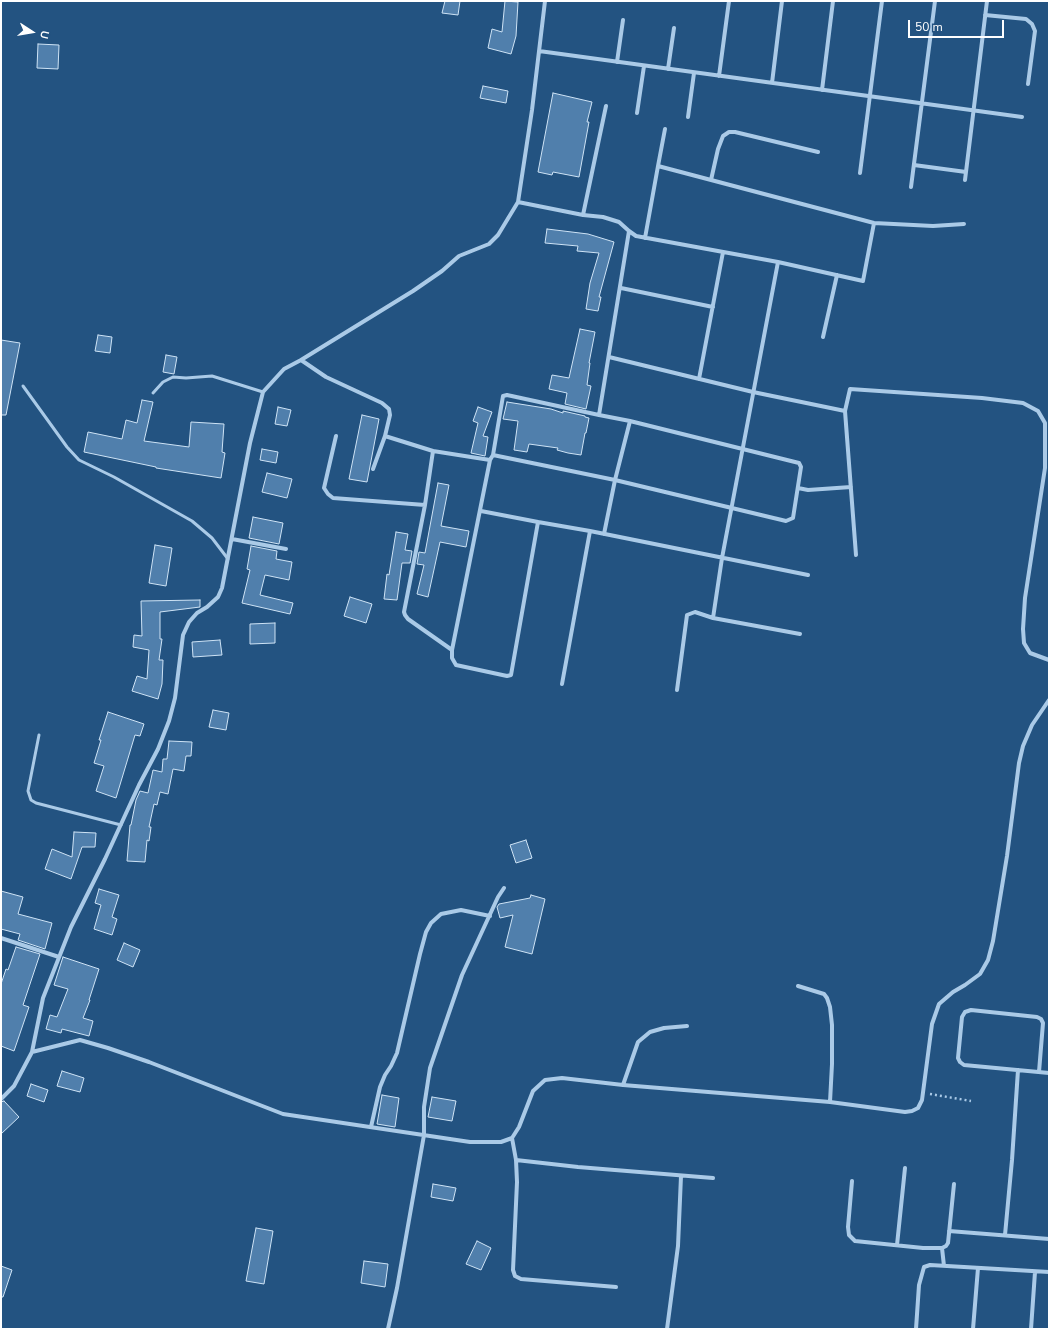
<!DOCTYPE html>
<style>
body{margin:0}
#map{position:relative;width:1050px;height:1330px;overflow:hidden;background:#235381;font-family:"Nunito Sans",sans-serif}
canvas{display:block}
.frame{position:absolute;inset:0;border:2px solid #fff;pointer-events:none}
.north{position:absolute;left:12px;top:12px;width:40px;height:40px;-webkit-text-stroke:3px #235381;paint-order:stroke;rotate:102deg;font-size:11px;font-weight:700;line-height:16px;text-align:center;color:#fff}
.north::after{content:'';display:block;margin:auto;width:14px;height:18px;background:#fff;clip-path:polygon(50% 0,100% 100%,50% 72%,0 100%)}
.scale{position:absolute;left:908px;top:20px;width:96px;height:18px;box-sizing:border-box;border:2px solid #fff;border-top:0;padding-left:5px;font-size:12px;line-height:14px;white-space:nowrap;color:#fff;-webkit-text-stroke:3px #235381;paint-order:stroke}
</style>
<div id="map">
<canvas width="1050" height="1330"></canvas>
<div class="frame"></div>
<div class="north">U</div>
<div class="scale">50 m</div>
</div>
<script>
const ctx = document.querySelector('canvas').getContext('2d');
ctx.lineJoin = 'round';
function fill(path, color) {
  ctx.fillStyle = color;
  ctx.fill(path, 'evenodd');
}
function shape(rows) {
  const path = new Path2D();
  for (const r of rows) {
    path.moveTo(r[0], r[1]);
    for (let i = 2; i < r.length; i += 2) path.lineTo(r[i], r[i + 1]);
  }
  return path;
}
function strokePath(path, color, width, dash) {
  ctx.strokeStyle = color;
  ctx.lineWidth = width;
  ctx.lineCap = dash ? 'butt' : 'round';
  ctx.setLineDash(dash || []);
  ctx.stroke(path);
}
const building = shape([
 [445,1,460,1,458,15,442,13,445,1],
 [505,1,518,2,516,36,511,54,488,48,492,29,502,32,505,1],
 [38,44,59,45,58,69,37,68,38,44],
 [483,86,508,91,506,103,480,98,483,86],
 [553,93,592,102,587,122,589,122,579,177,553,172,552,175,538,172,553,93],
 [547,229,588,234,614,242,599,297,601,297,598,311,586,309,590,283,599,253,577,251,578,246,545,243,547,229],
 [580,329,595,332,589,363,590,363,587,385,591,386,586,409,565,404,567,393,549,389,552,375,569,378,580,329],
 [98,335,112,337,110,353,95,351,98,335],
 [1,340,20,343,6,415,1,415,1,340],
 [166,355,177,357,174,374,163,372,166,355],
 [142,400,153,402,144,441,189,447,191,422,224,424,222,452,225,453,221,478,156,468,156,467,84,452,88,432,122,439,126,420,137,423,142,400],
 [507,402,551,409,563,413,563,411,585,416,585,417,589,418,586,433,585,433,581,455,568,453,557,450,558,448,529,444,527,452,514,450,518,421,503,419,507,402],
 [278,407,291,410,287,426,275,424,278,407],
 [478,407,492,412,483,436,488,437,485,456,471,453,478,423,473,421,478,407],
 [362,415,379,419,367,482,349,479,362,415],
 [262,449,278,452,276,463,260,460,262,449],
 [267,473,292,479,287,498,262,492,267,473],
 [438,483,449,485,441,526,469,531,466,547,440,542,428,597,417,594,424,565,417,564,419,552,425,553,438,483],
 [253,517,283,523,279,544,249,538,253,517],
 [396,532,408,534,405,550,412,551,410,563,402,563,397,600,384,599,387,574,389,575,396,532],
 [155,545,172,548,166,586,149,583,155,545],
 [251,546,277,551,276,559,292,562,289,580,265,575,260,595,293,603,290,614,242,603,250,570,247,569,251,546],
 [350,597,372,604,366,623,344,616,350,597],
 [200,600,200,607,160,612,160,639,162,639,159,660,163,660,162,684,158,699,132,691,137,676,147,679,149,650,133,647,134,635,142,636,141,601,200,600],
 [275,623,275,643,250,644,250,624,275,623],
 [220,640,222,655,193,657,192,642,220,640],
 [213,710,229,713,226,730,209,727,213,710],
 [108,712,144,724,140,736,135,735,116,798,96,791,104,766,94,763,101,740,99,740,108,712],
 [169,741,192,742,191,756,186,756,184,771,173,769,168,794,160,792,157,805,154,804,149,827,151,827,149,841,147,840,145,862,127,861,130,825,131,825,136,800,140,791,148,793,153,770,162,772,163,759,167,759,169,741],
 [74,832,96,833,95,847,82,847,71,879,45,869,52,849,72,857,74,832],
 [526,840,532,858,516,863,510,845,526,840],
 [99,889,119,895,112,917,117,919,112,935,94,929,101,905,95,903,99,889],
 [1,891,23,897,18,914,52,923,45,949,18,940,20,934,1,929,1,891],
 [531,895,545,899,532,954,505,947,513,915,500,918,497,907,499,904,530,898,531,895],
 [124,943,140,950,133,967,117,960,124,943],
 [16,947,40,954,23,1005,29,1007,14,1051,1,1046,1,984,6,969,8,970,16,947],
 [63,957,99,969,89,1000,90,1000,83,1018,93,1021,89,1036,62,1029,61,1033,46,1029,50,1015,57,1017,68,989,54,985,63,957],
 [62,1071,84,1078,80,1092,57,1086,62,1071],
 [31,1084,48,1090,44,1102,27,1096,31,1084],
 [382,1095,399,1098,395,1127,377,1124,382,1095],
 [432,1097,456,1101,452,1121,428,1117,432,1097],
 [4,1101,19,1117,1,1134,1,1102,4,1101],
 [433,1184,456,1188,453,1201,431,1197,433,1184],
 [256,1228,273,1231,264,1284,246,1281,256,1228],
 [477,1241,491,1248,481,1270,466,1264,477,1241],
 [364,1261,388,1264,385,1287,361,1283,364,1261],
 [1,1266,12,1270,3,1297,1,1297,1,1266]
]);
fill(building, '#507fac');
strokePath(building, '#cee3f5', 1);
strokePath(shape([
 [930,1094,971,1101]
]), '#aacae7', 2.5, [2, 3]);
strokePath(shape([
 [23,386,67,447,79,460,114,477,192,521,212,538,228,559],
 [153,393,163,382,173,377,186,378,212,376,263,392],
 [39,735,28,791,31,800,36,803,121,825]
]), '#aacae7', 3);
strokePath(shape([
 [985,15,1026,19,1032,24,1035,31,1028,84],
 [539,51,1022,117],
 [617,62,623,20],
 [668,69,674,28],
 [719,76,729,1],
 [772,83,782,1],
 [822,90,833,1],
 [637,113,644,66],
 [688,117,694,73],
 [665,129,658,166,874,223,933,226,964,224],
 [914,165,966,172],
 [860,173,882,1],
 [711,180,718,149,723,136,729,132,735,132,818,152],
 [965,180,987,1],
 [911,187,935,1],
 [518,202,583,215,603,217,619,222,629,231,599,415,630,421,615,480,604,534],
 [583,215,606,106],
 [629,231,636,236,778,262,863,281,874,223],
 [645,238,658,166],
 [621,288,713,307],
 [823,337,837,275],
 [609,357,753,392,845,411,856,555],
 [301,360,326,377,382,403,389,409,390,415,385,436,373,469],
 [699,379,723,252],
 [845,411,850,389,982,398,1023,403,1038,411,1045,423,1045,468,1025,598,1023,629,1024,643,1030,653,1049,660],
 [336,436,324,488,328,494,333,498,425,505],
 [385,436,433,451,425,505,404,612,405,615,408,619,452,650,452,658,456,665,507,676,511,675,538,522,590,531,808,575],
 [433,451,490,460],
 [493,455,615,480,786,521,793,518,801,467,799,463,630,421],
 [798,488,808,490,851,487],
 [481,511,538,522],
 [232,539,286,549],
 [713,618,800,634],
 [452,650,490,460,493,455,503,396,507,395,599,415],
 [562,684,590,531],
 [677,690,687,615,695,612,713,618,722,558,778,262],
 [1,938,59,957],
 [798,986,824,994,827,998,830,1007,832,1025,832,1064,830,1102],
 [32,1052,80,1040,108,1048,149,1062,283,1114,470,1142,501,1142,512,1138,519,1127,533,1091,545,1080,562,1078,623,1085,830,1102,905,1112,912,1111,918,1108,922,1100,932,1024,939,1004,953,992,965,985,980,974,988,960,993,941,1007,856,1019,763,1023,746,1032,725,1049,700],
 [1039,1072,1043,1023,1041,1019,1037,1017,971,1010,965,1012,962,1017,958,1058,960,1062,964,1065,1049,1073],
 [623,1085,638,1042,650,1032,664,1028,687,1026],
 [1,1099,14,1086,32,1052,43,998,71,927,105,859,139,785,158,749,169,721,175,698,183,635,189,622,197,613,207,607,218,597,222,588,250,443,263,392,284,369,301,360,413,291,442,271,459,256,489,244,498,235,518,202,532,110,545,1],
 [371,1127,380,1087,385,1075,391,1066,397,1053,420,954,426,932,431,923,441,914,461,910,490,916],
 [512,1138,516,1160,517,1182,513,1270,515,1276,521,1279,616,1287],
 [516,1160,578,1167,713,1178],
 [852,1181,848,1227,849,1235,855,1241,923,1248,942,1248,946,1246,948,1243,954,1184],
 [949,1231,1049,1239],
 [1005,1235,1012,1160,1018,1070],
 [897,1245,905,1168],
 [942,1248,944,1266],
 [388,1329,397,1288,424,1135,424,1107,430,1068,462,975,498,897,504,888],
 [667,1329,678,1246,681,1176],
 [916,1329,919,1285,924,1267,930,1265,1049,1272],
 [973,1329,978,1268],
 [1031,1329,1035,1272]
]), '#aacae7', 4);
</script>
